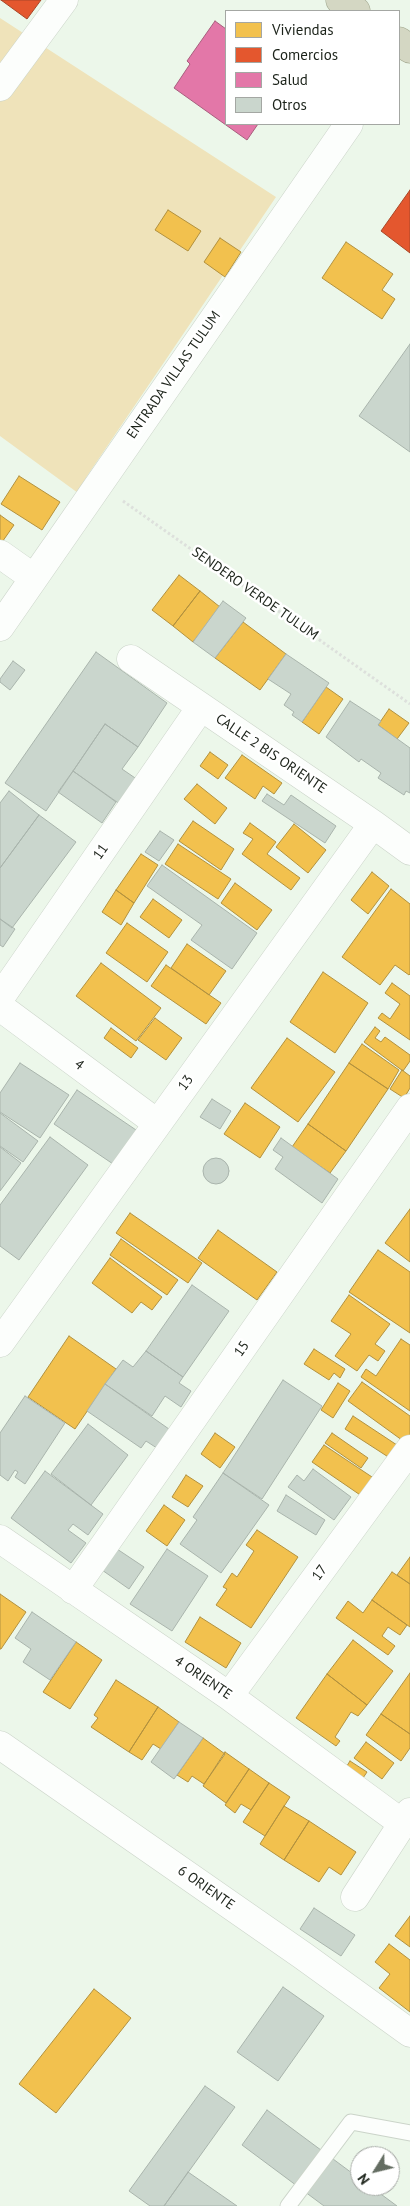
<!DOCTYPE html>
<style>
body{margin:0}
#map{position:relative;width:410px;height:2206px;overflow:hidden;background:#ecf7ea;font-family:"PT Sans",sans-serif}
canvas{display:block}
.legend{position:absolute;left:225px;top:10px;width:175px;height:115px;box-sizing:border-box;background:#fff;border:1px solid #a4a7a3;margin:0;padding:6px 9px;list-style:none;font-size:15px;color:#1b2219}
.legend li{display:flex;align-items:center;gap:10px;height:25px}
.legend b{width:25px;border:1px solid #a4a7a3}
.north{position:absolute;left:350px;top:2146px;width:50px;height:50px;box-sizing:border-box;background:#fff;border:1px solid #a4a7a3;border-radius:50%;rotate:234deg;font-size:14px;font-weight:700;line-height:20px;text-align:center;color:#1b2219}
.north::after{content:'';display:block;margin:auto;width:18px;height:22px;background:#646d62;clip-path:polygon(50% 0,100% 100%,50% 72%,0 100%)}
</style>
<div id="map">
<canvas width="410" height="2206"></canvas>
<ul class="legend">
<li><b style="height:14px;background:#f2c14e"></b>Viviendas</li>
<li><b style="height:14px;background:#e4572e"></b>Comercios</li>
<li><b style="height:14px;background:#e377a8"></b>Salud</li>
<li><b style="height:14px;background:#cad6cd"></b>Otros</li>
</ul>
<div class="north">N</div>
</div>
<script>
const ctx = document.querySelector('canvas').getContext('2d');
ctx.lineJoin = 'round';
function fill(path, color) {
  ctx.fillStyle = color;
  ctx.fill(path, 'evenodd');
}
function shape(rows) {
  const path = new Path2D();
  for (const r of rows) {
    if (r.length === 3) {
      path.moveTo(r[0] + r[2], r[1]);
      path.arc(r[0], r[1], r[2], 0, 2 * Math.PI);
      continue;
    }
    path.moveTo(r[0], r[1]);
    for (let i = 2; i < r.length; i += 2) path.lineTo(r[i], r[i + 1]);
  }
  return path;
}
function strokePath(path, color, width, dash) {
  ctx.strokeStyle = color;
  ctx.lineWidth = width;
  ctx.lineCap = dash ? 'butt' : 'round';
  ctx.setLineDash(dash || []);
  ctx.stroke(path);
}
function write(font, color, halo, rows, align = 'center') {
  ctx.font = font + ' "PT Sans",sans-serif';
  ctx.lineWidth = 5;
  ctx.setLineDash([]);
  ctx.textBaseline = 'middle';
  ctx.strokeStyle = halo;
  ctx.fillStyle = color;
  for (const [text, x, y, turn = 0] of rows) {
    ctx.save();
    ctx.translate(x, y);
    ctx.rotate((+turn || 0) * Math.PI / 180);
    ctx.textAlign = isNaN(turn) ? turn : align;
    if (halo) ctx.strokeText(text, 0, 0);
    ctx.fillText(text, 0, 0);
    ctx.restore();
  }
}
fill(shape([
 [0,18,276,197,87,476,78,493,0,436]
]), '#efe3ba');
const homes = shape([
 [168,210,201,231,188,251,155,230,168,210],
 [220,238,241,252,225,277,204,262,220,238],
 [346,242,393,274,382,290,395,299,382,319,322,278,346,242],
 [19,476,60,502,42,530,1,504,19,476],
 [0,515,14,525,0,545,0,515],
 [179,575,200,591,173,626,152,610,179,575],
 [200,591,220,607,193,642,173,626,200,591],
 [243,622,286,654,260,690,215,658,243,622],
 [326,687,343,699,319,734,302,722,326,687],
 [389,709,409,723,397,739,378,725,389,709],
 [210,752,228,765,218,779,200,766,210,752],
 [242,755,282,783,274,794,263,786,255,799,225,778,242,755],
 [197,784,227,808,215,824,184,799,197,784],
 [193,821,234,849,221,870,179,841,193,821],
 [250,823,276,842,267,854,300,878,291,890,242,854,253,839,243,833,250,823],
 [294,824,326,850,308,873,276,847,294,824],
 [178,844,231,879,218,899,165,864,178,844],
 [141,854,158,865,134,903,116,890,141,854],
 [372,872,389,886,368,914,351,900,372,872],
 [235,883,272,910,257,930,221,903,235,883],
 [391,889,410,904,410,974,409,975,395,965,380,985,342,957,391,889],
 [116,890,134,903,121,925,102,912,116,890],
 [153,899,182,920,169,938,140,917,153,899],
 [127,923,168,952,147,982,106,953,127,923],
 [187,944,226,971,209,995,171,968,187,944],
 [101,963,161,1008,136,1041,76,996,101,963],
 [166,965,221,1003,206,1024,151,986,166,965],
 [323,972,368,1003,335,1053,290,1022,323,972],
 [392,983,410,996,410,1040,378,1018,382,1013,390,1019,400,1004,385,993,392,983],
 [155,1018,182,1038,166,1060,138,1040,155,1018],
 [375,1027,380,1031,375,1038,381,1042,385,1037,410,1055,410,1061,403,1071,364,1042,375,1027],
 [111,1028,138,1048,131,1058,104,1038,111,1028],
 [287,1038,335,1072,298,1122,251,1088,287,1038],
 [362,1044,399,1070,388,1089,349,1063,362,1044],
 [349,1063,388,1089,346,1151,308,1124,349,1063],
 [402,1070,410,1076,410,1088,404,1098,390,1089,402,1070],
 [245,1103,280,1127,260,1158,224,1134,245,1103],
 [308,1124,346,1151,330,1173,292,1147,308,1124],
 [410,1209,410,1262,385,1243,410,1209],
 [130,1213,202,1263,188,1283,116,1233,130,1213],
 [218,1230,277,1272,257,1300,198,1258,218,1230],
 [121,1239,178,1280,167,1295,110,1255,121,1239],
 [378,1250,410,1272,410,1333,349,1292,378,1250],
 [110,1258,162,1297,152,1310,141,1302,132,1313,92,1283,110,1258],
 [349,1295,390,1324,375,1344,385,1351,378,1361,369,1355,357,1371,335,1356,351,1334,331,1321,349,1295],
 [69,1336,116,1369,75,1429,28,1397,69,1336],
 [401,1339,410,1345,410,1411,361,1377,366,1369,376,1376,401,1339],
 [314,1349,345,1369,340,1378,334,1373,329,1380,304,1364,314,1349],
 [362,1382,410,1416,410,1437,406,1443,348,1401,362,1382],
 [338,1383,350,1391,333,1418,321,1410,338,1383],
 [353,1416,403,1449,396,1462,345,1429,353,1416],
 [215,1433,235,1447,220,1468,201,1454,215,1433],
 [332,1433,368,1458,361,1468,325,1443,332,1433],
 [324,1445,381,1483,369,1501,312,1462,324,1445],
 [186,1475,203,1486,188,1507,172,1497,186,1475],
 [164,1505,185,1520,167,1546,146,1531,164,1505],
 [257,1530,298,1557,251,1628,216,1605,227,1589,223,1587,232,1573,237,1577,254,1551,246,1545,257,1530],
 [410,1557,410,1584,397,1575,410,1557],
 [392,1572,410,1584,410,1627,372,1600,392,1572],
 [0,1594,26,1612,1,1649,0,1649,0,1594],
 [372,1600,407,1625,400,1635,388,1627,382,1636,395,1646,388,1655,336,1618,348,1601,363,1613,372,1600],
 [200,1617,241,1643,226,1668,185,1642,200,1617],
 [353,1640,393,1671,367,1705,327,1674,353,1640],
 [76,1642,102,1660,70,1709,43,1692,76,1642],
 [410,1673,410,1734,381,1714,410,1673],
 [327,1674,367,1705,358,1716,351,1712,335,1737,340,1741,336,1746,296,1718,327,1674],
 [116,1680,158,1707,129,1752,91,1727,98,1718,94,1715,116,1680],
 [158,1707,179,1722,161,1749,153,1744,142,1760,129,1752,158,1707],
 [381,1714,410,1734,410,1748,401,1761,366,1735,381,1714],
 [203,1738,225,1754,204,1784,192,1776,188,1782,177,1775,203,1738],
 [366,1742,394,1763,382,1779,354,1758,366,1742],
 [225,1752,249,1769,226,1803,203,1786,225,1752],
 [350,1761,367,1772,361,1781,345,1769,350,1761],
 [249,1769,269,1783,251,1810,241,1804,235,1813,225,1805,249,1769],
 [269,1783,290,1797,265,1836,243,1822,269,1783],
 [284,1806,309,1821,284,1860,260,1844,284,1806],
 [309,1821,356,1852,341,1875,329,1867,319,1882,284,1860,309,1821],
 [410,1916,410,1947,395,1936,410,1916],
 [389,1944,410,1960,410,2012,379,1988,390,1974,375,1962,389,1944],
 [94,1989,131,2018,56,2113,19,2084,94,1989]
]);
fill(homes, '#f2c14e');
strokePath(homes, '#b2913e', 1);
const shops = shape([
 [1,0,41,0,27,19,1,0],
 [410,190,410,253,381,231,410,190]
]);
fill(shops, '#e4572e');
strokePath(shops, '#a84728', 1);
const health = shape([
 [215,21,226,29,226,124,258,124,247,140,174,88,190,64,187,61,215,21]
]);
fill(health, '#e377a8');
strokePath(health, '#a75e7d', 1);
const building = shape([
 [410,344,410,452,359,416,410,344],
 [223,601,246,618,215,658,193,642,223,601],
 [96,652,167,703,138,747,105,724,46,811,5,783,96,652],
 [286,654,329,683,302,722,292,715,294,712,284,705,291,694,268,679,286,654],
 [13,661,25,670,10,690,0,682,0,679,13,661],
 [350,701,381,721,378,725,410,748,410,793,406,791,404,795,378,778,381,773,361,759,359,762,326,737,350,701],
 [105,724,138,747,122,769,141,782,124,807,73,771,105,724],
 [73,771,116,802,102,823,58,792,73,771],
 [9,791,39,815,0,868,0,803,9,791],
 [267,794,284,805,291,795,336,826,325,843,262,801,267,794],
 [39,815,76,842,12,928,0,919,0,868,39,815],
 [160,831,174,840,159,861,145,852,160,831],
 [162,865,257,933,232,969,191,940,202,925,147,886,162,865],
 [0,919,15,929,3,947,0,945,0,919],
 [20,1063,69,1095,40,1138,0,1112,0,1093,20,1063],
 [77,1090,139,1132,116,1166,54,1124,77,1090],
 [212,1099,231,1111,220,1129,200,1117,212,1099],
 [0,1113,38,1141,23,1162,0,1146,0,1113],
 [50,1137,88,1165,19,1260,0,1246,0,1205,50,1137],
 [281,1138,338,1179,322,1203,275,1169,283,1157,273,1150,281,1138],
 [0,1147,21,1163,0,1191,0,1147],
 [216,1171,13],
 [192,1285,229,1311,183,1377,146,1351,192,1285],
 [146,1351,183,1377,179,1383,191,1391,181,1407,165,1396,152,1416,105,1384,123,1360,133,1367,146,1351],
 [283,1380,322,1406,262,1499,223,1473,283,1380],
 [105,1384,176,1434,163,1452,146,1441,141,1448,87,1411,105,1384],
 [25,1396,65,1423,25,1484,15,1477,18,1472,15,1470,8,1481,0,1475,0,1433,25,1396],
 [88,1424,128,1455,91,1505,51,1474,88,1424],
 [313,1469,351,1497,334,1520,288,1487,297,1475,304,1481,313,1469],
 [45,1471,103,1514,88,1535,73,1524,68,1530,86,1543,71,1563,11,1518,45,1471],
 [223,1473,269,1505,221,1573,180,1544,197,1520,193,1517,223,1473],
 [286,1495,325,1520,316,1535,277,1511,286,1495],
 [117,1549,144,1567,129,1589,102,1570,117,1549],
 [167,1549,208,1576,172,1631,130,1604,167,1549],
 [32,1612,76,1642,50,1680,23,1662,31,1649,15,1638,32,1612],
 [179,1722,203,1738,174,1779,151,1762,179,1722],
 [314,1908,355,1935,341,1956,300,1929,314,1908],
 [283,1987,324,2016,278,2081,237,2052,283,1987],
 [205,2086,235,2107,164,2206,150,2206,129,2191,205,2086],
 [267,2110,360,2179,360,2186,370,2186,397,2206,324,2206,242,2145,267,2110],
 [188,2172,237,2206,164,2206,188,2172]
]);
fill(building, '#cad6cd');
strokePath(building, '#a9b4ac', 1);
const lane = shape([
 [288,2206,351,2122,410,2133]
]);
const street = shape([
 [0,87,64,0],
 [0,554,34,578],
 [0,627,349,124],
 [131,659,373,824,410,851],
 [0,998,201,707],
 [0,1007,157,1123],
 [0,1343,373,824],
 [0,1539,229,1696,402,1823],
 [73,1590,410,1108],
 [229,1696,410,1449],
 [0,1745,302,1955,410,2033],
 [355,1897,410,1812]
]);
const highway = shape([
 [340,0,356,11],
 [399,41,410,49]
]);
strokePath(lane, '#cbd4c9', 17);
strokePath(street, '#cbd4c9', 29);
strokePath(highway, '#a1a78e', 29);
strokePath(shape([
 [123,501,410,704]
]), '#dde0dc', 3, [2.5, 2.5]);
strokePath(lane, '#fcfefc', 15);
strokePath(street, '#fcfefc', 28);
strokePath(highway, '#d4d7c3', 28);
write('14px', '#1b2219', '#fff', [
 ["ENTRADA VILLAS TULUM",174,375,-55],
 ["SENDERO VERDE TULUM",255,594,35],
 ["CALLE 2 BIS ORIENTE",271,754,34],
 ["11",101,852,-55],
 ["4",79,1065,37],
 ["13",186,1083,-54],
 ["15",242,1349,-55],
 ["17",320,1573,-54],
 ["4 ORIENTE",203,1678,34],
 ["6 ORIENTE",206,1888,35]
]);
</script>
